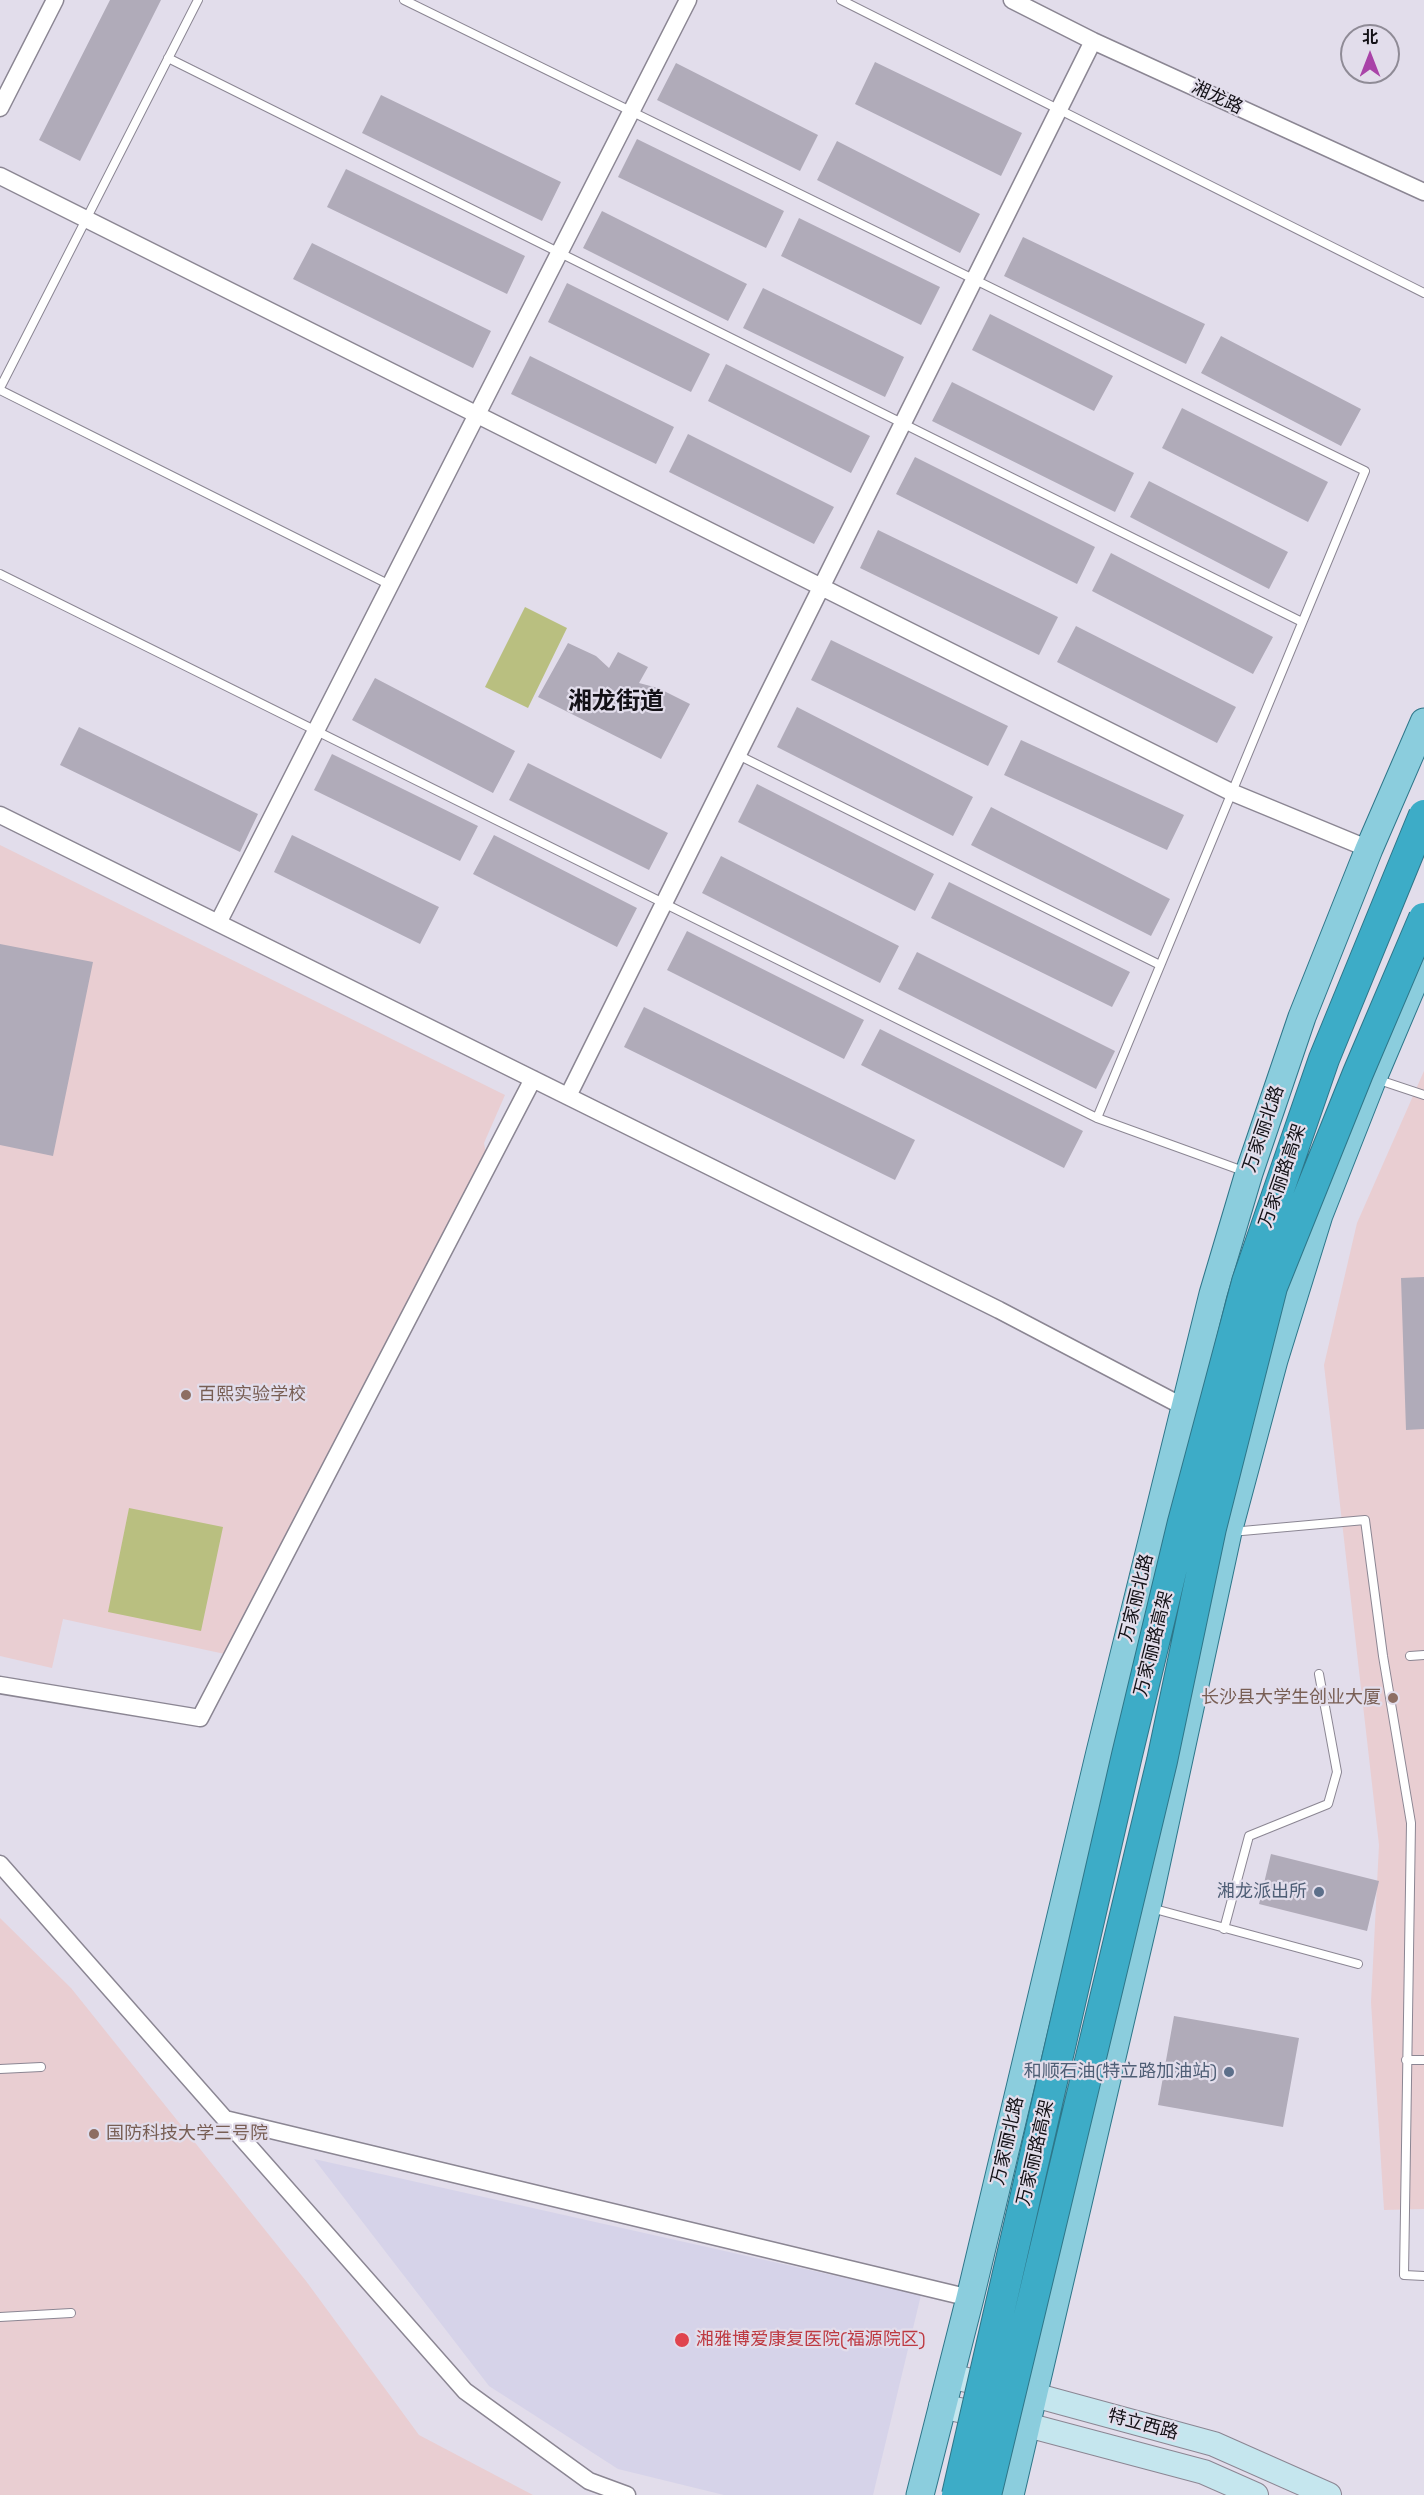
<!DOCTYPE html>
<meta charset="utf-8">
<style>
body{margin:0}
#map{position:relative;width:1424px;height:2495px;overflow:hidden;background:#e2ddeb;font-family:"Space Grotesk","Noto Sans SC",sans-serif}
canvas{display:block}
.north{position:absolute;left:1340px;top:24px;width:60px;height:60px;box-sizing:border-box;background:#e2ddeb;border:2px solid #8f8b96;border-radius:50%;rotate:0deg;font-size:16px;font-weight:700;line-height:24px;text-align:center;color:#131116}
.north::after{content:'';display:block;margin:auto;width:21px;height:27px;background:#a943a8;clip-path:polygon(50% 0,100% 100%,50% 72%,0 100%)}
</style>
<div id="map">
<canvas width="1424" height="2495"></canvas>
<div class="north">北</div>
</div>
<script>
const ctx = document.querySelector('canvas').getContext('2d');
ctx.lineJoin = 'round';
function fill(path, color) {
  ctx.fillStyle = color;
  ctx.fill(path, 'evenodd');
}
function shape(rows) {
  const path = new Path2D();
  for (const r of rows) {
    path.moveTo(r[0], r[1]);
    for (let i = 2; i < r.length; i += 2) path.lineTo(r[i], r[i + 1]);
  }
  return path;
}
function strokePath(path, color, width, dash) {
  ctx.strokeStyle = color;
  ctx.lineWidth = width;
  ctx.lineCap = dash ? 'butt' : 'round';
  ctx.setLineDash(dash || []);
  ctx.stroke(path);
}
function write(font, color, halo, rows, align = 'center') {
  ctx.font = font + ' "Space Grotesk","Noto Sans SC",sans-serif';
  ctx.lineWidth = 4.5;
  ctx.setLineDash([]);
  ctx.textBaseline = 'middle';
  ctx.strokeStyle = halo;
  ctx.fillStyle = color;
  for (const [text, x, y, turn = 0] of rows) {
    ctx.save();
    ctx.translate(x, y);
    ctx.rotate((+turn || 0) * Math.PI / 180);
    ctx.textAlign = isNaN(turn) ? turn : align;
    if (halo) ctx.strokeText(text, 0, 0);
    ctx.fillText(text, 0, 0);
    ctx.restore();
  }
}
fill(shape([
 [0,845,505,1095,484,1143,489,1171,234,1656,63,1619,52,1668,0,1656],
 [1424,1071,1424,2209,1384,2210,1371,2002,1379,1845,1324,1365,1357,1223],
 [0,1918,71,1988,306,2281,419,2435,533,2495,0,2495]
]), '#e9ced2');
fill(shape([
 [314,2159,921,2295,873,2495,724,2495,618,2469,489,2386]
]), '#d6d3e9');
fill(shape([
 [525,607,567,628,528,708,485,687],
 [129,1508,223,1527,201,1631,108,1612]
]), '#b9bf80');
fill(shape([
 [110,0,161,0,80,161,39,140],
 [875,62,1022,133,1001,176,855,104],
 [676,63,818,135,800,171,657,100],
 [381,95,561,182,542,221,362,133],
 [637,139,784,211,766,248,618,177],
 [837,141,980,214,960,253,817,180],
 [346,169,525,256,507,294,327,207],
 [602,211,747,284,728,321,583,248],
 [799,218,940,287,921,325,781,256],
 [1023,237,1205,324,1186,364,1004,276],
 [312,243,491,331,473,368,293,279],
 [567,283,710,354,691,392,548,322],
 [763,288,904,357,885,397,743,328],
 [990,314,1113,376,1094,411,972,350],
 [1221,336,1361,409,1341,446,1201,373],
 [530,356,674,427,656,464,511,394],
 [726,364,870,436,851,473,708,401],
 [952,382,1134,473,1115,512,932,421],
 [1182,408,1328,482,1308,522,1162,448],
 [688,434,834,507,814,544,669,472],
 [915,457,1095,547,1077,584,896,494],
 [1149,481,1288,552,1269,589,1130,517],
 [878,530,1058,617,1039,655,860,568],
 [1111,553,1273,637,1253,674,1092,591],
 [1076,626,1236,707,1217,743,1057,662],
 [831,640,1008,726,988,766,811,680],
 [568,643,596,656,609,668,618,652,648,667,639,683,658,688,690,704,661,759,538,697],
 [375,678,515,751,493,793,352,720],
 [797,707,973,797,953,836,777,747],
 [79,727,258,814,240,852,60,765],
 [1021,740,1184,815,1167,850,1004,775],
 [332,754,478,826,460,861,314,790],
 [528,763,668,833,649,870,509,800],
 [757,784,934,874,915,911,738,822],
 [991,807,1170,899,1151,936,971,845],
 [292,835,439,907,420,944,274,872],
 [494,835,637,908,617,947,473,874],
 [721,856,899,946,880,983,702,893],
 [949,882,1130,972,1112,1007,931,918],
 [687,931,864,1020,844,1059,667,970],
 [0,944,93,962,53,1156,0,1145],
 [917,952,1115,1051,1096,1089,898,989],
 [644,1007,915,1140,895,1180,624,1047],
 [880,1029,1083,1131,1064,1168,861,1065],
 [1424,1277,1424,1429,1406,1430,1401,1278],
 [1271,1854,1379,1881,1367,1931,1259,1904],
 [1174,2016,1299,2038,1283,2127,1158,2105]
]), '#b0abb9');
const lane = shape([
 [404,0,1365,471,1097,1118],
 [841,0,1424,293],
 [168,58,1302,622],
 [0,388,198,0],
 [0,390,390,585],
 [0,574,1097,1118,1246,1172],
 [738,755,1160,965],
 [1376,1079,1424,1095],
 [1231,1532,1365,1520,1383,1656,1411,1823,1404,2275,1424,2276],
 [1410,1656,1424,1655],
 [1151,1908,1358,1964],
 [1224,1929,1249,1836,1328,1804,1337,1772,1319,1674],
 [1406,2060,1424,2060],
 [0,2069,41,2067],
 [0,2317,71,2313]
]);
const street = shape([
 [1012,0,1093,41,1424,192],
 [0,108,55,0],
 [0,176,1231,792,1369,849],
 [0,815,999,1310,1184,1407],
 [218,923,688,0],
 [568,1096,1093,41],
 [0,1685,200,1718,533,1079],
 [0,1864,465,2391,589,2481,627,2495],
 [225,2119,970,2298]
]);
const secondary = shape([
 [949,2376,1034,2395,1214,2444,1329,2495],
 [941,2406,1027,2425,1204,2472,1256,2495]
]);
const primary = shape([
 [920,2495,970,2298,1100,1752,1213,1294,1249,1173,1302,1017,1369,849,1424,722],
 [1010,2495,1147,1907,1228,1532,1274,1360,1319,1215,1373,1078,1424,958]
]);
strokePath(lane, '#8b8693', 10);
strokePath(street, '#8b8693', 19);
strokePath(secondary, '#8b8693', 26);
strokePath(primary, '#2e7689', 29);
strokePath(lane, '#fff', 8);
strokePath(street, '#fff', 16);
strokePath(secondary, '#c5e6ee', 24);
strokePath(primary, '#8bcddd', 27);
const highwayBridge = shape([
 [957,2495,1127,1755,1183,1522,1247,1282,1324,1059,1424,815],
 [986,2495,1162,1761,1211,1528,1272,1287,1358,1073,1424,918]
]);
strokePath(highwayBridge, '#2e7689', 32, []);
strokePath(highwayBridge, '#3dacc7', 30);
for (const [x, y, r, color] of [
 [186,1395,6,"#8d6e63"],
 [1393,1698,6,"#8d6e63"],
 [1319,1892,6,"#5c6f8a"],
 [1229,2072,6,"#5c6f8a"],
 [94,2134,6,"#8d6e63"],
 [682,2340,8,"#e0444e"]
]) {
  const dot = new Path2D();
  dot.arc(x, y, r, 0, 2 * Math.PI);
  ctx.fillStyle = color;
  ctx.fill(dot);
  strokePath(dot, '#e2ddeb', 2);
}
write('18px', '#131116', '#e2ddeb', [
 ["湘龙路",1217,98,25],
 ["万家丽北路",1264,1129,-71],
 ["万家丽路高架",1283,1176,-71],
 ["万家丽北路",1137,1598,-76],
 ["万家丽路高架",1154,1644,-76],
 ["万家丽北路",1008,2141,-77],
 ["万家丽路高架",1036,2153,-77],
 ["特立西路",1143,2425,15]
]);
write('18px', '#785e54', '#e2ddeb', [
 ["百熙实验学校",198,1395],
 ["长沙县大学生创业大厦",1381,1698,"right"],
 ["国防科技大学三号院",106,2134]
], 'left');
write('18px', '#4e5e75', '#e2ddeb', [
 ["湘龙派出所",1307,1892],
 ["和顺石油(特立路加油站)",1217,2072]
], 'right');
write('18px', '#be3a42', '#e2ddeb', [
 ["湘雅博爱康复医院(福源院区)",696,2340]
], 'left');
write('bold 24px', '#131116', '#e2ddeb', [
 ["湘龙街道",616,702]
]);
</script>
